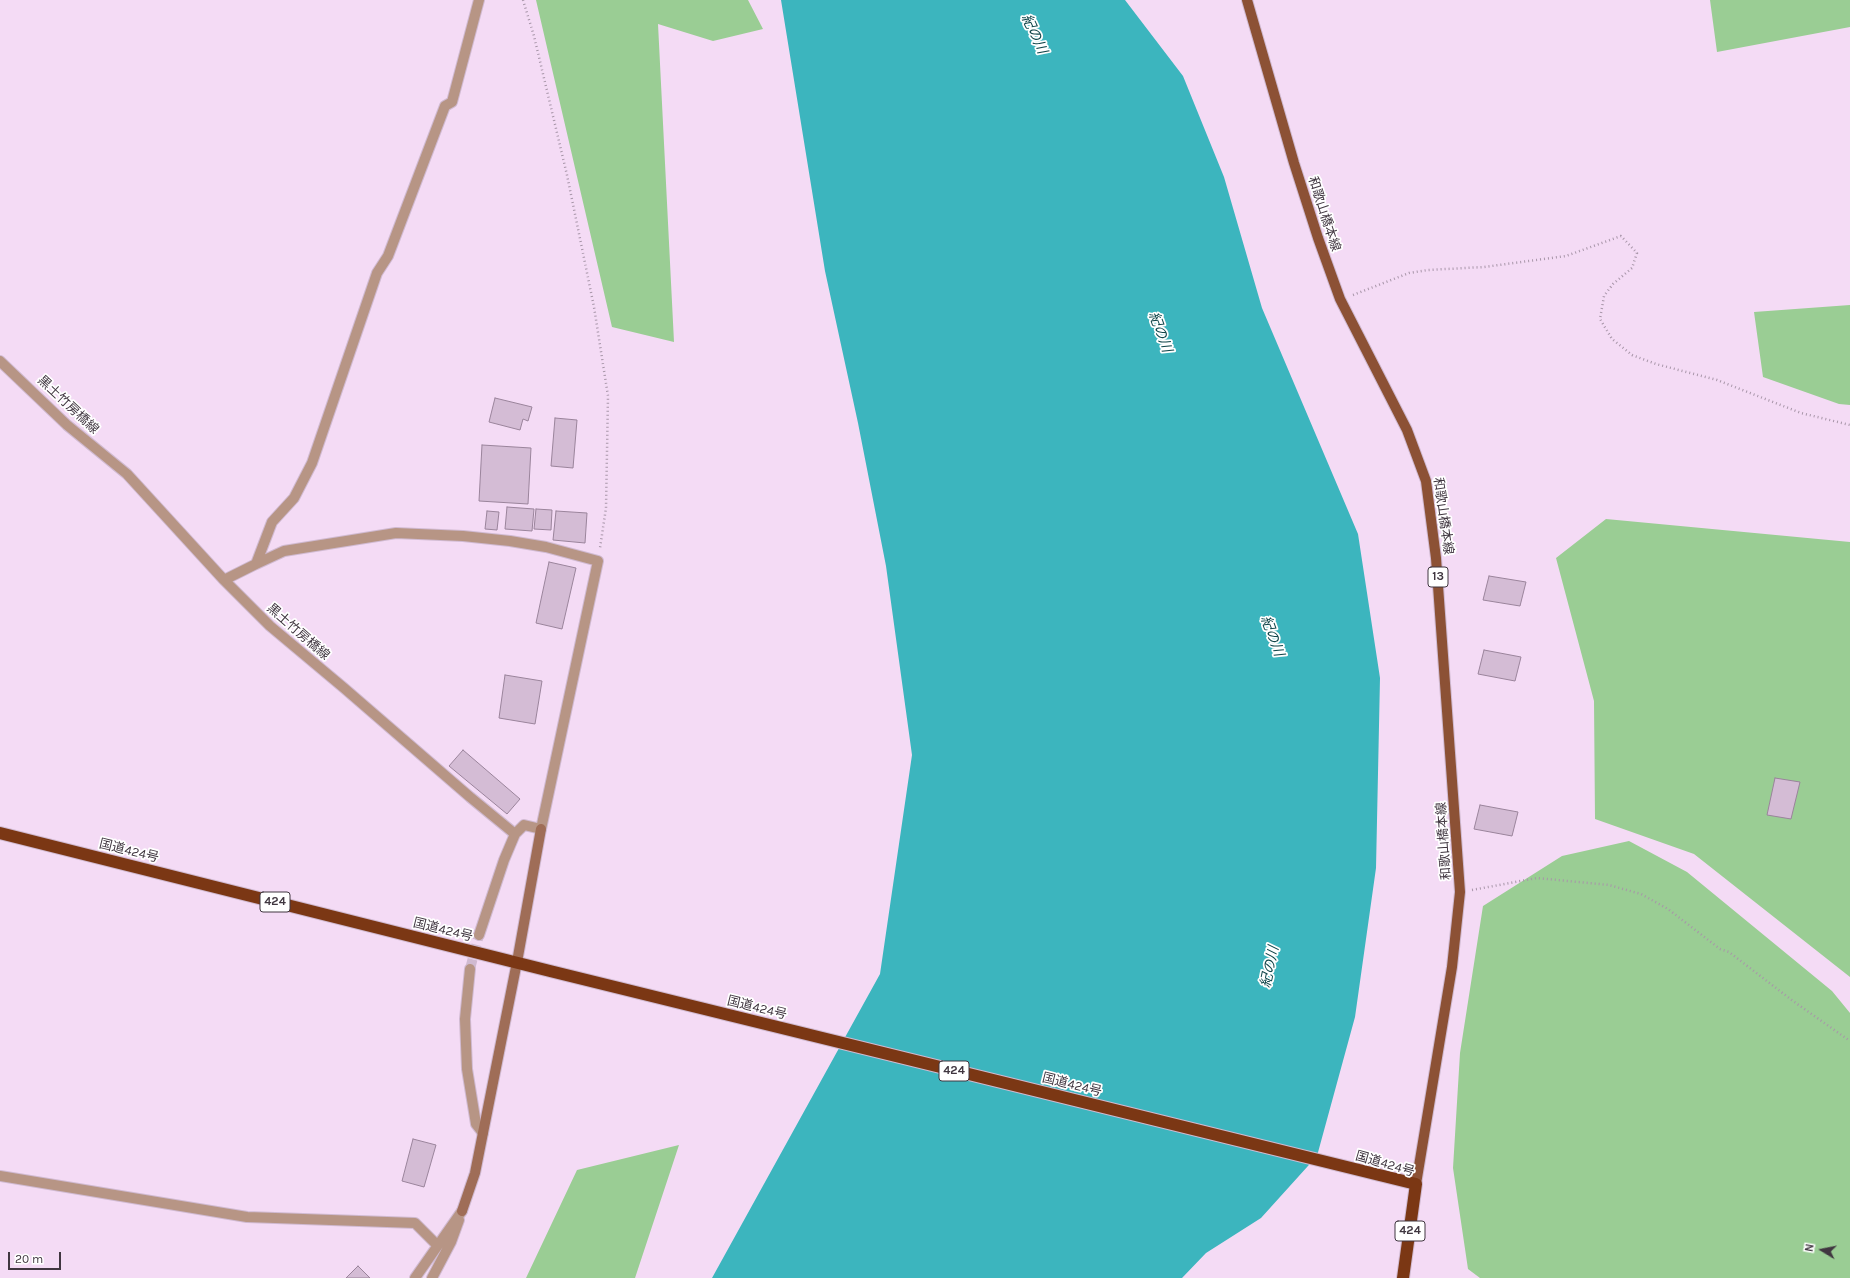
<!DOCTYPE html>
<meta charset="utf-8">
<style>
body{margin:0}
#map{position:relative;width:1850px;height:1278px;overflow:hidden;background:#f4dbf5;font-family:Karla,sans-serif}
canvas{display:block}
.north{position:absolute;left:1802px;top:1230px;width:40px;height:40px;-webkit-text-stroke:3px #fff;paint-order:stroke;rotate:280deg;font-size:11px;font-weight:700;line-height:16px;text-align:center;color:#403640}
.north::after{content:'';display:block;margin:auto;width:14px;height:18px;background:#403640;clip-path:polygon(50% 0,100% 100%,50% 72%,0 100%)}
.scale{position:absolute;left:8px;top:1252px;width:53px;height:18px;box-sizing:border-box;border:2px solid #403640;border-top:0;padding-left:5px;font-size:12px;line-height:14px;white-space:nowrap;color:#403640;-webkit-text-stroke:3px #fff;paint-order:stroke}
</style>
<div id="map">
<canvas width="1850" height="1278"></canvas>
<div class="north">N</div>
<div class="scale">20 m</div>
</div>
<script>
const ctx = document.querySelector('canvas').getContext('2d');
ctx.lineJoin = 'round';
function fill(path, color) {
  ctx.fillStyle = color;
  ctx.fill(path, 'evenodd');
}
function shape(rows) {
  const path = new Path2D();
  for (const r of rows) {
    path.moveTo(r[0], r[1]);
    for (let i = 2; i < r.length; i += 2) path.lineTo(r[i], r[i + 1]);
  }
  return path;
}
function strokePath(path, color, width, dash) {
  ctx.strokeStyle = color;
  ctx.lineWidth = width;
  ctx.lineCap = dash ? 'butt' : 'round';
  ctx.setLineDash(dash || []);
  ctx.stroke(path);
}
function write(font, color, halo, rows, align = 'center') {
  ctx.font = font + ' Karla,"Noto Sans JP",sans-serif';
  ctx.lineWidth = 3.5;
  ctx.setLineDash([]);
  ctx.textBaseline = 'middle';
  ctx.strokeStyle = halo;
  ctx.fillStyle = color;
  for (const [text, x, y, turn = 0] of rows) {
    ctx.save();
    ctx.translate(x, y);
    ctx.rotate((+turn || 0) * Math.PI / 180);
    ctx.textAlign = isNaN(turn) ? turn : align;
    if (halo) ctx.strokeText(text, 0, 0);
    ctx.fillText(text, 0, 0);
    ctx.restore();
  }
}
fill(shape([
 [536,0,748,0,763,29,713,41,658,24,674,342,612,327],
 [1710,0,1850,0,1850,27,1717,52],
 [1850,305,1850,405,1839,404,1763,377,1754,312],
 [1606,519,1850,542,1850,977,1694,854,1595,819,1594,701,1556,558],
 [1629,841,1687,872,1832,991,1850,1013,1850,1278,1480,1278,1468,1269,1453,1168,1460,1053,1483,906,1562,856],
 [679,1145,635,1278,526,1278,577,1170]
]), '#9acd94');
fill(shape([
 [781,0,1125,0,1183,76,1224,177,1262,308,1358,534,1380,678,1376,868,1355,1017,1317,1156,1261,1218,1206,1253,1182,1278,712,1278,880,974,912,755,886,566,858,423,825,271]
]), '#3cb5be');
const building = shape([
 [495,398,532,407,528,421,523,419,520,430,489,422,495,398],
 [555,418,577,420,573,468,551,466,555,418],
 [482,445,531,448,528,504,479,501,482,445],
 [507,507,534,509,532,531,505,529,507,507],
 [536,509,552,510,551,530,534,529,536,509],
 [487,511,499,512,497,530,485,529,487,511],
 [556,511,587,513,585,543,553,540,556,511],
 [549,562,576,568,562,629,536,623,549,562],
 [1489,576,1526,582,1520,606,1483,600,1489,576],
 [1484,650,1521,657,1515,681,1478,674,1484,650],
 [505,675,542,681,535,724,499,718,505,675],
 [463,750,520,799,507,814,449,766,463,750],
 [1775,778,1800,782,1791,819,1767,815,1775,778],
 [1480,805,1518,812,1512,836,1474,829,1480,805],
 [413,1139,436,1145,424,1187,402,1181,413,1139],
 [358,1266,370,1278,346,1278,358,1266]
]);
fill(building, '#d4bcd5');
strokePath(building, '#9a849b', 1);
strokePath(shape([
 [470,969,479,935]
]), '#d0bad1', 10, [10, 5]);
const street = shape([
 [0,361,67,425,127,474,224,580,270,626,344,688,470,797,515,834],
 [256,564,284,551,396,533,463,536,510,541,546,547,598,561,541,829,524,825,515,834,504,860,479,935],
 [224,580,256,564,272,522,294,498,312,463,377,273,388,256,445,106,452,102,479,0],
 [470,969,465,1019,467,1069,476,1124,483,1133],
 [0,1176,247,1217,415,1223,437,1245],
 [415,1278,462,1211],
 [432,1278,451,1242,459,1220]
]);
const secondary = shape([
 [462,1211,475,1173,517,962,541,829]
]);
const primary = shape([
 [1247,0,1294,163,1318,238,1340,299,1407,430,1426,481,1436,558,1460,892,1452,967,1416,1184]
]);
const highway = shape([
 [0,833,550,971,1416,1184,1403,1278]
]);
strokePath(street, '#d0bad1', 12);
strokePath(secondary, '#d0bad1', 12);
strokePath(primary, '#d0bad1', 12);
strokePath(highway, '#d0bad1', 14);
strokePath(shape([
 [523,0,534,36,567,175,594,307,608,396,606,508,600,548],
 [1353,295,1409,273,1428,270,1484,267,1566,256,1621,236,1637,253,1632,268,1613,284,1604,296,1600,319,1612,339,1632,355,1656,364,1717,380,1801,413,1850,425],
 [1472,890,1537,878,1609,885,1641,894,1668,909,1720,949,1729,952,1793,1001,1850,1041]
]), '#a896a9', 2.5, [1, 3]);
strokePath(street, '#b79585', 10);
strokePath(secondary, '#9f6d57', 10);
strokePath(primary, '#8c5135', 10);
strokePath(highway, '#7b3714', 12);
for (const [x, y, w] of [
 [1438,577,20],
 [275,902,30],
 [954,1071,30],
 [1410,1231,30]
]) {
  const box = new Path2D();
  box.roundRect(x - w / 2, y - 10, w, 20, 3);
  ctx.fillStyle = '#fff';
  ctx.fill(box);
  strokePath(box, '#403640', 1);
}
write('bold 12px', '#403640', null, [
 ["13",1438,577],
 ["424",275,902],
 ["424",954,1071],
 ["424",1410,1231]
]);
write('13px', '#403640', '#fff', [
 ["和歌山橋本線",1324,214,72],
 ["黒土竹房橋線",68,405,43],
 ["和歌山橋本線",1443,516,82],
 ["黒土竹房橋線",298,632,41],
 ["和歌山橋本線",1444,841,-94],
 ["国道424号",129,851,14],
 ["国道424号",443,930,14],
 ["国道424号",757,1008,14],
 ["国道424号",1072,1085,14],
 ["国道424号",1385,1164,16]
]);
write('italic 14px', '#11464a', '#fff', [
 ["紀の川",1034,34,65],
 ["紀の川",1160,332,70],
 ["紀の川",1272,636,70],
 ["紀の川",1270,967,-78]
]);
</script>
